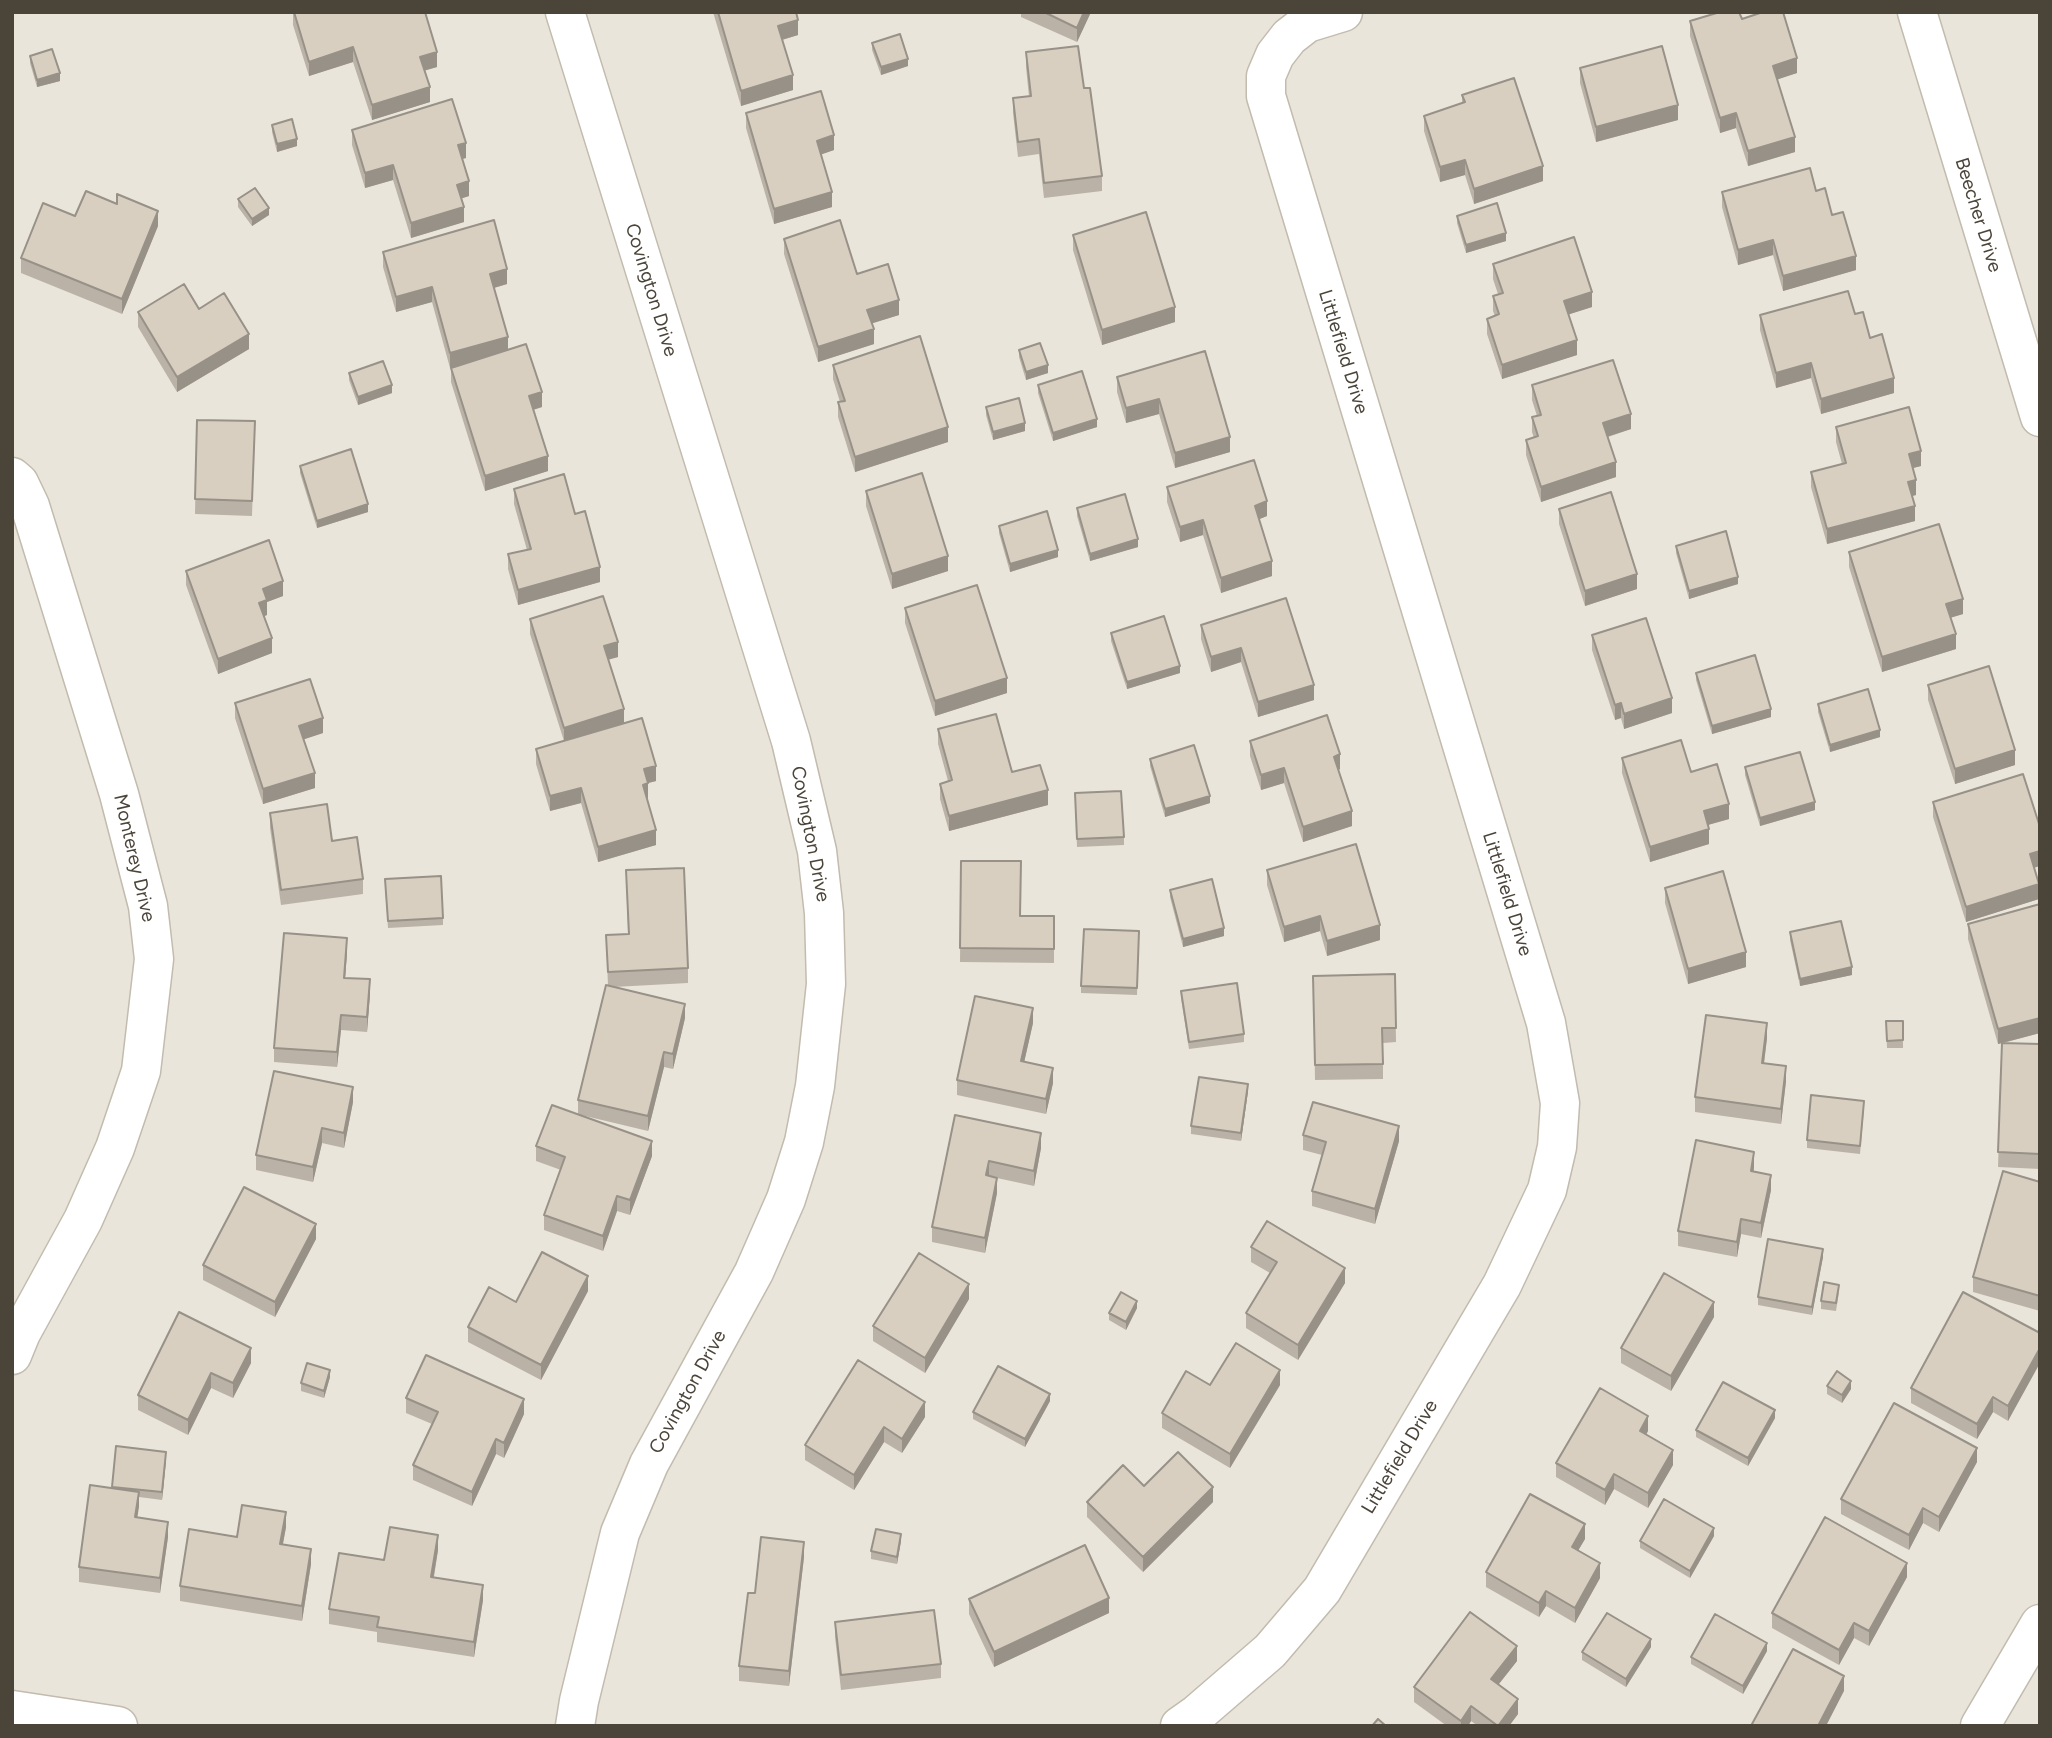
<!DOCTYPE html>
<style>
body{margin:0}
#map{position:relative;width:2052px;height:1738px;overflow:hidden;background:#f6f3ec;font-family:Figtree,sans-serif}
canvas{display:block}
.frame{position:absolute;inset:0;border:14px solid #4b4439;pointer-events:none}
</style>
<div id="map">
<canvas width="2052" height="1738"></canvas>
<div class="frame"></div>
</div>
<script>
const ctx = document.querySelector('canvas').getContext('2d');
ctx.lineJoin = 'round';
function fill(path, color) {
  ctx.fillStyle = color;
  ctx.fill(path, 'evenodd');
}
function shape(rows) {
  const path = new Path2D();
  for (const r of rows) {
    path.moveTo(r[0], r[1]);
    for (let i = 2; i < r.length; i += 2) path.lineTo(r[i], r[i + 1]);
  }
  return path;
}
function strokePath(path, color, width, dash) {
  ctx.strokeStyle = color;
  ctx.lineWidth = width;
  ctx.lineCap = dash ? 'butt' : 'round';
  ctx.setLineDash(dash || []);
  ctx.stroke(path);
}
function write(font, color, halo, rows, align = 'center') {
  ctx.font = font + ' Figtree,sans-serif';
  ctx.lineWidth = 6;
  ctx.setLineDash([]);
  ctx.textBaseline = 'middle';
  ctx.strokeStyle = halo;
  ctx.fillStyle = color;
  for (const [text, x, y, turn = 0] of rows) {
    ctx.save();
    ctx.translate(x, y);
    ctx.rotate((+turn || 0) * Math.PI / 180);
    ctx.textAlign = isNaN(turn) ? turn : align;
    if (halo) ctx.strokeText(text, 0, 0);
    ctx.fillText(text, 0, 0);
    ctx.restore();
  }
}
fill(shape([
 [12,12,2040,12,2040,1726,12,1726]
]), '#eae5da');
const minor = shape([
 [565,12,791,741,817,851,824,913,826,984,815,1086,804,1142,786,1199,754,1272,649,1464,620,1533,579,1701,575,1726],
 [1917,12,2040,417],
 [12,477,19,483,30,506,119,794,148,906,154,959,141,1071,115,1148,83,1220,21,1333,12,1355],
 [12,1710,118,1726],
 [1180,1726,1197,1714,1270,1651,1322,1590,1502,1285,1547,1190,1557,1147,1560,1103,1546,1023,1266,96,1266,76,1275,55,1289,37,1307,23,1343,12],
 [1980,1726,2040,1624]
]);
strokePath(minor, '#c2bbae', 41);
strokePath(minor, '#fff', 38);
fill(shape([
 [293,12,425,12,437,67,425,70,430,102,372,120,353,62,309,76,293,25],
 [713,12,796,12,798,35,782,40,793,90,741,106],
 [1021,12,1091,12,1077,42,1021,17],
 [1742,19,1797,73,1777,79,1795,152,1748,166,1736,128,1720,133,1690,36,1690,21],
 [872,43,908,66,881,75,872,50],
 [1026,52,1084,88,1102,176,1102,191,1044,198,1039,154,1018,157,1013,113,1013,98,1029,97,1026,67],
 [30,56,60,81,37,87,30,63],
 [1580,68,1678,120,1596,142,1580,83],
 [1462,95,1543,181,1474,204,1465,175,1440,182,1424,131,1424,116,1462,103],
 [746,113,834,150,821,154,832,207,774,224,746,128],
 [272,125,297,146,277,152,272,132],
 [352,130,466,158,462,159,469,196,462,198,464,222,411,238,393,180,365,188,352,145],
 [1816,191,1832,215,1856,270,1783,291,1773,255,1738,265,1722,207,1722,192],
 [238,199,269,215,252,226,238,207],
 [75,216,158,226,122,314,21,273,21,258],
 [1457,216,1506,241,1466,253,1457,223],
 [1073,235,1175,322,1102,345,1073,250],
 [784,239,857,274,899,315,872,323,874,344,818,362,784,254],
 [383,252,507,284,494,288,508,349,542,407,533,410,548,471,485,491,451,382,451,368,450,368,432,302,396,312,383,267],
 [1493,264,1592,307,1569,314,1577,355,1502,379,1487,334,1487,319,1495,316,1493,311,1493,296,1498,294,1493,279],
 [199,309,249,349,177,392,138,327,138,312],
 [1855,314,1870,338,1894,393,1821,414,1811,378,1776,388,1760,330,1760,315],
 [1019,350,1048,373,1026,380,1019,357],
 [1205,351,1230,452,1175,468,1159,414,1126,423,1117,392,1117,377],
 [833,365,948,442,855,472,838,417,838,402,840,402,833,379],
 [349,373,392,393,358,405,349,380],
 [1038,385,1097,427,1053,441,1038,393],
 [1532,385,1631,429,1608,437,1616,477,1541,502,1526,455,1526,440,1534,438,1532,432,1532,417,1537,416,1532,400],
 [986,407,1025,431,993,440,986,415],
 [197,420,255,421,252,516,195,514],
 [1836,427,1921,466,1913,468,1916,495,1912,496,1915,521,1827,544,1811,487,1811,472,1842,464,1836,442],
 [300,466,368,512,317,528,300,473],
 [1167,487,1267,516,1259,519,1272,576,1221,593,1203,535,1180,542,1167,502],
 [514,489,600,582,518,605,508,569,508,554,527,550,514,504],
 [866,491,948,571,892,589,866,506],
 [1077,508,1138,547,1090,561,1077,516],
 [1559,509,1637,589,1585,606,1559,524],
 [999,526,1058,557,1010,572,999,533],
 [1676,546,1738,584,1689,599,1676,553],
 [1849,552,1963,614,1950,618,1956,649,1882,672,1849,567],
 [186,571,283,596,267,602,267,615,264,616,272,653,218,674,186,585],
 [905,608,1007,693,935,716,905,623],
 [530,619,618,657,608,659,624,724,656,781,648,783,648,798,647,798,656,845,598,862,581,803,550,811,536,764,536,749,564,741,530,634],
 [1201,625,1314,685,1314,700,1258,717,1241,662,1211,672,1201,639],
 [1111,633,1180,673,1127,689,1111,641],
 [1592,635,1672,713,1624,729,1621,718,1615,720,1592,650],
 [1696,673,1771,717,1712,734,1696,680],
 [1928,685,2015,765,1955,784,1928,700],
 [235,703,323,733,304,739,315,788,263,804,235,718],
 [1818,704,1880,737,1830,752,1818,712],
 [938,729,1012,772,1048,805,949,831,940,799,940,784,948,781,938,744],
 [1250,741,1340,769,1339,770,1352,826,1303,842,1284,783,1261,790,1250,756],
 [1622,758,1729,819,1708,825,1709,844,1650,862,1622,773],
 [1150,759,1210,803,1165,817,1150,766],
 [1745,767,1815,810,1760,826,1745,775],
 [1075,793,1124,837,1124,845,1077,847],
 [1933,802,2034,868,2039,899,1966,922,1933,817],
 [270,813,332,841,363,879,363,894,281,905,270,828],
 [961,861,1020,916,1054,916,1054,963,960,962],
 [626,870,688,968,688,983,614,987,685,1018,673,1069,664,1067,648,1131,581,1115,652,1156,630,1215,617,1211,603,1251,544,1230,544,1215,561,1170,536,1161,536,1146,578,1114,578,1100,608,986,606,935,628,934],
 [1267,870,1380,940,1327,956,1320,931,1284,942,1267,885],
 [385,886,443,918,443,925,388,928],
 [1665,888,1746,967,1688,984,1665,903],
 [1170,890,1224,936,1183,947,1170,897],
 [1968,924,2040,1033,2003,1043,2040,1044,2040,1169,1998,1167,2002,1043,1998,1044,1968,939],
 [1139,931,1137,995,1081,993,1081,986],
 [1790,932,1852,975,1800,986,1790,940],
 [347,953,345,978,370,994,367,1032,341,1030,337,1067,274,1062,274,1048],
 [1395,974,1396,1042,1383,1043,1383,1079,1315,1080,1313,976],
 [1181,991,1244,1034,1244,1042,1189,1049,1181,998],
 [1886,1021,1903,1021,1903,1048,1887,1048],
 [1033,1023,1024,1062,1053,1083,1046,1114,957,1095,957,1080],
 [1767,1038,1764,1064,1786,1081,1781,1124,1695,1112,1695,1097],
 [1248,1091,1241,1141,1191,1134,1191,1126],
 [353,1102,344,1148,322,1143,313,1182,256,1170,256,1155],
 [1864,1109,1860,1154,1807,1148,1807,1140],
 [955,1115,1041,1148,1034,1186,997,1178,997,1193,985,1253,932,1242,932,1227],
 [1303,1135,1399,1141,1375,1224,1312,1206,1312,1191,1322,1155,1303,1150],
 [1754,1167,1754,1171,1771,1190,1761,1238,1741,1234,1737,1257,1678,1246,1678,1231],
 [2040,1182,2040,1311,1973,1292,1973,1277],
 [316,1239,275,1317,203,1280,203,1265],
 [1251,1247,1345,1283,1298,1360,1246,1328,1246,1313,1270,1273,1251,1262],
 [1823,1257,1812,1315,1758,1305,1758,1297],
 [588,1291,541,1380,468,1342,468,1327,516,1302],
 [1839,1292,1836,1311,1821,1309,1821,1301],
 [969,1299,925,1373,873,1341,873,1326],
 [1137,1308,1126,1330,1109,1320,1109,1313],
 [179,1312,251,1363,233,1398,211,1388,188,1435,138,1410,138,1395],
 [1714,1317,1671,1391,1621,1363,1621,1348],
 [2040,1333,2008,1421,1993,1412,1977,1439,1911,1403,1911,1388],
 [330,1377,324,1398,301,1391,301,1383],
 [1210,1385,1280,1385,1230,1468,1162,1428,1162,1413],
 [1827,1386,1851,1389,1842,1403,1827,1394],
 [406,1398,524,1414,504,1458,496,1454,472,1506,413,1480,413,1465,432,1424,406,1413],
 [1050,1401,1025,1447,973,1419,973,1412],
 [925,1417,902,1453,884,1442,854,1490,805,1460,805,1445],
 [1775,1418,1748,1466,1696,1437,1696,1430],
 [1648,1431,1646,1435,1673,1465,1648,1508,1614,1489,1605,1505,1556,1477,1556,1463],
 [116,1446,166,1460,162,1500,139,1497,137,1517,168,1537,160,1593,79,1582,79,1567,112,1488],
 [1977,1462,1939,1532,1923,1523,1909,1550,1841,1514,1841,1499],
 [1144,1486,1213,1502,1143,1572,1087,1517,1087,1502],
 [286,1527,283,1544,311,1564,302,1621,180,1601,180,1586,237,1537],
 [1714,1536,1690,1578,1640,1548,1640,1541],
 [1585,1539,1578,1550,1600,1578,1575,1623,1546,1606,1539,1617,1486,1587,1486,1572],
 [901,1541,897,1564,871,1559,871,1551],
 [438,1550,434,1577,483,1600,474,1657,377,1642,377,1632,329,1624,329,1609,384,1560],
 [804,1557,789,1686,739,1681,739,1666],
 [1907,1577,1869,1646,1854,1638,1839,1665,1772,1628,1772,1613],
 [969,1599,1109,1613,994,1667,969,1614],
 [835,1622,941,1664,941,1678,841,1690,835,1637],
 [1651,1647,1626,1687,1582,1660,1582,1652],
 [1767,1651,1743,1694,1691,1664,1691,1657],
 [1517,1661,1498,1685,1518,1714,1509,1726,1478,1726,1471,1721,1468,1726,1447,1726,1414,1702,1414,1687]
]), '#bab2a6');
fill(shape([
 [1084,12,1091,12,1077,42,1077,28],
 [798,20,798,35,778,41,778,26],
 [353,47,353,62,309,76,309,62],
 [437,52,437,67,420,72,420,57],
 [1797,58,1797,73,1773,81,1773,66],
 [908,59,908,66,881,75,881,67],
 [60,73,60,81,37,87,37,80],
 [793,75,793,90,741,106,741,91],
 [430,87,430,102,372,120,372,105],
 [1678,105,1678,120,1596,142,1596,127],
 [1736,113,1736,128,1720,133,1720,118],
 [834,135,834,150,817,156,817,141],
 [1795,137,1795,152,1748,166,1748,151],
 [297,139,297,146,277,152,277,144],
 [466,143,466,158,458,160,458,145],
 [1465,160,1465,175,1440,182,1440,167],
 [393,165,393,180,365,188,365,173],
 [1543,166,1543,181,1474,204,1474,189],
 [469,181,469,196,457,200,457,185],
 [832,192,832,207,774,224,774,209],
 [464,207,464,222,411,238,411,223],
 [269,208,269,215,252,226,252,219],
 [158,211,158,226,122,314,122,299],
 [1506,233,1506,241,1466,253,1466,245],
 [1773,240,1773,255,1738,265,1738,250],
 [1856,256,1856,270,1783,291,1783,276],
 [507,269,507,284,490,289,490,274],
 [432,287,432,302,396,312,396,297],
 [1592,292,1592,307,1564,316,1564,301],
 [899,300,899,315,867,325,867,310],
 [1175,307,1175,322,1102,345,1102,330],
 [874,329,874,344,818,362,818,347],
 [249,334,249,349,177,392,177,377],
 [508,337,508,351,450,368,450,353],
 [1577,340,1577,355,1502,379,1502,365],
 [1811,363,1811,378,1776,388,1776,373],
 [1048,365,1048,373,1026,380,1026,372],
 [1894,378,1894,393,1821,414,1821,399],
 [392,385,392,393,358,405,358,397],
 [542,392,542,407,529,411,529,396],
 [1159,399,1159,414,1126,423,1126,408],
 [1631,414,1631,429,1603,438,1603,423],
 [1097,419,1097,427,1053,441,1053,433],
 [1025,423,1025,431,993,440,993,432],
 [948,427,948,442,855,472,855,457],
 [1230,437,1230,452,1175,468,1175,453],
 [1921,451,1921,466,1909,469,1909,454],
 [548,456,548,471,485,491,485,476],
 [1616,462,1616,477,1541,502,1541,487],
 [1916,480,1916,495,1908,497,1908,482],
 [1267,501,1267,516,1255,521,1255,506],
 [368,504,368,512,317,528,317,521],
 [1915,506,1915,521,1827,544,1827,529],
 [1203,520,1203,535,1180,542,1180,527],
 [1138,539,1138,547,1090,561,1090,554],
 [1058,550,1058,557,1010,572,1010,564],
 [948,556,948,571,892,589,892,574],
 [1272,561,1272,576,1221,593,1221,578],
 [600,567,600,582,518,605,518,590],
 [1637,574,1637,589,1585,606,1585,591],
 [1738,577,1738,584,1689,599,1689,591],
 [283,581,283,596,267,602,267,615,259,618,259,603,263,589],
 [1963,599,1963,614,1946,619,1946,604],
 [1956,634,1956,649,1882,672,1882,657],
 [272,638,272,653,218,674,218,659],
 [618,642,618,657,604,661,604,646],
 [1241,648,1241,662,1211,672,1211,657],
 [1180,666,1180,673,1127,689,1127,682],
 [1007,678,1007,693,935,716,935,701],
 [1314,685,1314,700,1258,717,1258,702],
 [1672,698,1672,713,1624,729,1624,714],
 [1621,703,1621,718,1615,720,1615,705],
 [624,709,624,724,564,743,564,728],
 [1771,709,1771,717,1712,734,1712,726],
 [323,718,323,733,299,741,299,726],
 [1880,730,1880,737,1830,752,1830,745],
 [2015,750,2015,765,1955,784,1955,769],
 [1340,754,1340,769,1334,772,1334,757],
 [656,766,656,781,648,783,648,798,643,799,644,769],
 [1284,768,1284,783,1261,790,1261,775],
 [315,773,315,788,263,804,263,789],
 [581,788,581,803,550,811,550,796],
 [1048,790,1048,805,949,831,949,816],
 [1210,796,1210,803,1165,817,1165,809],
 [1815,802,1815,810,1760,826,1760,818],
 [1729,804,1729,819,1704,826,1704,811],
 [1352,811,1352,826,1303,842,1303,827],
 [1709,829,1709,844,1650,862,1650,847],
 [656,830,656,845,598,862,598,847],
 [2040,851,2040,866,2030,869,2030,854],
 [2039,884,2039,899,1966,922,1966,907],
 [1320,916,1320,931,1284,942,1284,927],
 [1380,925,1380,940,1327,956,1327,941],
 [1224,928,1224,936,1183,947,1183,939],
 [347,938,347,953,344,993,344,978],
 [1746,952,1746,967,1688,984,1688,969],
 [1852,967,1852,975,1800,986,1800,979],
 [370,979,370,994,367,1032,367,1017],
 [685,1004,685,1018,673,1069,673,1054],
 [1033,1008,1033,1023,1021,1076,1021,1061],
 [341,1015,341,1030,337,1067,337,1052],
 [2040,1018,2040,1033,1998,1044,1998,1029],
 [1767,1023,1767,1038,1762,1078,1762,1063],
 [664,1052,664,1067,648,1131,648,1116],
 [1786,1066,1786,1081,1781,1124,1781,1109],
 [1053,1068,1053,1083,1046,1114,1046,1099],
 [1248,1084,1248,1091,1241,1141,1241,1133],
 [353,1087,353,1102,344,1148,344,1133],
 [1399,1126,1399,1141,1375,1224,1375,1209],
 [322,1128,322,1143,313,1182,313,1167],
 [1041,1133,1041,1148,1034,1186,1034,1171],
 [652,1141,652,1156,630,1215,630,1200],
 [1754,1152,1754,1167,1751,1186,1751,1171],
 [989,1161,989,1176,986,1175],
 [1771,1175,1771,1190,1761,1238,1761,1223],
 [997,1178,997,1193,985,1253,985,1238],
 [617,1196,617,1211,603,1251,603,1236],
 [1741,1219,1741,1234,1737,1257,1737,1242],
 [316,1224,316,1239,275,1317,275,1302],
 [1823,1249,1823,1257,1812,1315,1812,1307],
 [1345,1268,1345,1283,1298,1360,1298,1345],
 [588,1276,588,1291,541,1380,541,1365],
 [969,1284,969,1299,925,1373,925,1358],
 [1137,1301,1137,1308,1126,1330,1126,1322],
 [1714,1302,1714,1317,1671,1391,1671,1376],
 [251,1348,251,1363,233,1398,233,1383],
 [2040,1348,2040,1363,2008,1421,2008,1406],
 [330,1370,330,1377,324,1398,324,1391],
 [1280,1370,1280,1385,1230,1468,1230,1454],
 [211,1373,211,1388,188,1435,188,1420],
 [1851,1381,1851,1389,1842,1403,1842,1395],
 [1050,1394,1050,1401,1025,1447,1025,1439],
 [1993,1397,1993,1412,1977,1439,1977,1424],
 [524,1399,524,1414,504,1458,504,1443],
 [925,1402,925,1417,902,1453,902,1439],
 [1775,1410,1775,1418,1748,1466,1748,1458],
 [1648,1416,1648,1431,1640,1446,1640,1431],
 [884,1427,884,1442,854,1490,854,1475],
 [496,1439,496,1454,472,1506,472,1492],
 [1977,1448,1977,1462,1939,1532,1939,1517],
 [1673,1450,1673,1465,1648,1508,1648,1493],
 [166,1452,166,1460,162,1500,162,1492],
 [1614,1474,1614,1489,1605,1505,1605,1490],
 [1213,1487,1213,1502,1143,1572,1143,1557],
 [139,1492,139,1507,135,1532,135,1517],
 [1923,1508,1923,1523,1909,1550,1909,1535],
 [286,1512,286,1527,280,1559,280,1544],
 [168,1522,168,1537,160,1593,160,1578],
 [1585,1524,1585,1539,1572,1561,1572,1547],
 [1714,1528,1714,1536,1690,1578,1690,1571],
 [901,1534,901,1541,897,1564,897,1557],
 [438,1535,438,1550,431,1592,431,1577],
 [804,1542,804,1557,789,1686,789,1671],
 [311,1549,311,1564,302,1621,302,1606],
 [1600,1563,1600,1578,1575,1623,1575,1608],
 [1907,1563,1907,1577,1869,1646,1869,1631],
 [483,1585,483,1600,474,1657,474,1642],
 [1546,1591,1546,1606,1539,1617,1539,1603],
 [1109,1598,1109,1613,994,1667,994,1652],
 [1854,1623,1854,1638,1839,1665,1839,1650],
 [1651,1639,1651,1647,1626,1687,1626,1679],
 [1767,1643,1767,1651,1743,1694,1743,1686],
 [1517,1646,1517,1661,1491,1694,1491,1679],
 [1844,1676,1844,1691,1826,1726,1818,1726],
 [1518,1699,1518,1714,1509,1726,1498,1726],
 [1471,1706,1471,1721,1468,1726,1461,1726,1461,1721]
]), '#979187');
const building = shape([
 [294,12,425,12,437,52,420,57,430,87,372,105,353,47,309,62,294,12],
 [718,12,796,12,798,20,778,26,793,75,741,91,718,12],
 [1044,12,1084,12,1077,28,1044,12],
 [1720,12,1739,12,1742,19,1763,12,1783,12,1797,58,1773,66,1795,137,1748,151,1736,113,1720,118,1690,21,1720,12],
 [900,34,908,59,881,67,872,43,900,34],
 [1078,46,1084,88,1090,88,1102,176,1044,183,1039,139,1018,142,1013,98,1031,96,1026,52,1078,46],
 [1662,46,1678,105,1596,127,1580,68,1662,46],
 [52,49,60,73,37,80,30,56,52,49],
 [1514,78,1543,166,1474,189,1465,160,1440,167,1424,116,1465,102,1462,95,1514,78],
 [821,91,834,135,817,141,832,192,774,209,746,113,821,91],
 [452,99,466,143,458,145,469,181,457,185,464,207,411,223,393,165,365,173,352,130,452,99],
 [292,119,297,139,277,144,272,125,292,119],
 [1810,168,1816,191,1825,188,1832,215,1843,212,1856,256,1783,276,1773,240,1738,250,1722,192,1810,168],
 [255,188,269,208,252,219,238,199,255,188],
 [86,191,117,204,117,194,158,211,122,299,21,258,43,203,75,216,86,191],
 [1497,203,1506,233,1466,245,1457,216,1497,203],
 [1146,212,1175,307,1102,330,1073,235,1146,212],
 [494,220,507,269,490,274,508,337,450,353,432,287,396,297,383,252,494,220],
 [840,220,857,274,888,264,899,300,867,310,874,329,818,347,784,239,840,220],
 [1574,237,1592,292,1564,301,1577,340,1502,365,1487,319,1499,314,1493,296,1503,293,1493,264,1574,237],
 [184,284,199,309,224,293,249,334,177,377,138,312,184,284],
 [1848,291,1855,314,1863,312,1870,338,1882,334,1894,378,1821,399,1811,363,1776,373,1760,315,1848,291],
 [920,336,948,427,855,457,838,402,845,401,833,365,920,336],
 [1040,343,1048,365,1026,372,1019,350,1040,343],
 [526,344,542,392,529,396,548,456,485,476,451,368,526,344],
 [1205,351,1230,437,1175,453,1159,399,1126,408,1117,377,1205,351],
 [1613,360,1631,414,1603,423,1616,462,1541,487,1526,440,1538,436,1532,417,1541,415,1532,385,1613,360],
 [383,361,392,385,358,397,349,373,383,361],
 [1082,371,1097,419,1053,433,1038,385,1082,371],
 [1019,398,1025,423,993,432,986,407,1019,398],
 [1909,407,1921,451,1909,454,1916,480,1908,482,1915,506,1827,529,1811,472,1846,463,1836,427,1909,407],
 [197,420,255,421,252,501,195,499,197,420],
 [351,449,368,504,317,521,300,466,351,449],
 [1254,460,1267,501,1255,506,1272,561,1221,578,1203,520,1180,527,1167,487,1254,460],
 [922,473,948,556,892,574,866,491,922,473],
 [564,474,575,514,585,511,600,567,518,590,508,554,531,549,514,489,564,474],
 [1611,492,1637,574,1585,591,1559,509,1611,492],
 [1125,494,1138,539,1090,554,1077,508,1125,494],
 [1047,511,1058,550,1010,564,999,526,1047,511],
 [1939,524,1963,599,1946,604,1956,634,1882,657,1849,552,1939,524],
 [1726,531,1738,577,1689,591,1676,546,1726,531],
 [269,540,283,581,263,589,267,600,259,603,272,638,218,659,186,571,269,540],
 [977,585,1007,678,935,701,905,608,977,585],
 [603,596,618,642,604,646,624,709,564,728,530,619,603,596],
 [1286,598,1314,685,1258,702,1241,648,1211,657,1201,625,1286,598],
 [1164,616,1180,666,1127,682,1111,633,1164,616],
 [1646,618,1672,698,1624,714,1621,703,1615,705,1592,635,1646,618],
 [1755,655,1771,709,1712,726,1696,673,1755,655],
 [1989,666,2015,750,1955,769,1928,685,1989,666],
 [310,679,323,718,299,726,315,773,263,789,235,703,310,679],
 [1868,689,1880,730,1830,745,1818,704,1868,689],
 [996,714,1012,772,1040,765,1048,790,949,816,940,784,952,780,938,729,996,714],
 [1327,715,1340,754,1334,757,1352,811,1303,827,1284,768,1261,775,1250,741,1327,715],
 [642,718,656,766,644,769,648,783,643,785,656,830,598,847,581,788,550,796,536,749,642,718],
 [1681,740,1691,772,1717,764,1729,804,1704,811,1709,829,1650,847,1622,758,1681,740],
 [1194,745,1210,796,1165,809,1150,759,1194,745],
 [1800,752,1815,802,1760,818,1745,767,1800,752],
 [2023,774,2040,827,2040,851,2030,854,2039,884,1966,907,1933,802,2023,774],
 [1121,791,1124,837,1077,839,1075,793,1121,791],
 [327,804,332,841,357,837,363,879,281,890,270,813,327,804],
 [1356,844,1380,925,1327,941,1320,916,1284,927,1267,870,1356,844],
 [961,861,1021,861,1020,916,1054,916,1054,949,960,948,961,861],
 [684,868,688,968,608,972,606,935,629,934,626,870,684,868],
 [1723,871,1746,952,1688,969,1665,888,1723,871],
 [441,876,443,918,388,921,385,879,441,876],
 [1212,879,1224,928,1183,939,1170,890,1212,879],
 [2040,904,2040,1018,1998,1029,1968,924,2040,904],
 [1841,921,1852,967,1800,979,1790,932,1841,921],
 [1084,929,1139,931,1137,988,1081,986,1084,929],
 [284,933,347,938,344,978,370,979,367,1017,341,1015,337,1052,274,1048,284,933],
 [1395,974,1396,1028,1382,1028,1383,1064,1315,1065,1313,976,1395,974],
 [1237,983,1244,1034,1189,1042,1181,991,1237,983],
 [606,985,685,1004,673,1054,664,1052,648,1116,578,1100,606,985],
 [975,996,1033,1008,1021,1061,1053,1068,1046,1099,957,1080,975,996],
 [1706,1015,1767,1023,1762,1063,1786,1066,1781,1109,1695,1097,1706,1015],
 [1886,1021,1903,1021,1903,1040,1887,1041,1886,1021],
 [2002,1043,2040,1044,2040,1154,1998,1152,2002,1043],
 [274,1071,353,1087,344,1133,322,1128,313,1167,256,1155,274,1071],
 [1199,1077,1248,1084,1241,1133,1191,1126,1199,1077],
 [1811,1095,1864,1101,1860,1146,1807,1140,1811,1095],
 [1313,1102,1399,1126,1375,1209,1312,1191,1326,1142,1303,1135,1313,1102],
 [552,1105,652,1141,630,1200,617,1196,603,1236,544,1215,565,1157,536,1146,552,1105],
 [955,1115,1041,1133,1034,1171,989,1161,986,1175,997,1178,985,1238,932,1227,955,1115],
 [1696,1140,1754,1152,1751,1171,1771,1175,1761,1223,1741,1219,1737,1242,1678,1231,1696,1140],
 [2003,1171,2040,1182,2040,1296,1973,1277,2003,1171],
 [244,1187,316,1224,275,1302,203,1265,244,1187],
 [1267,1221,1345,1268,1298,1345,1246,1313,1277,1262,1251,1247,1267,1221],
 [1768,1239,1823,1249,1812,1307,1758,1297,1768,1239],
 [542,1252,588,1276,541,1365,468,1327,489,1287,516,1302,542,1252],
 [919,1253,969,1284,925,1358,873,1326,919,1253],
 [1664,1273,1714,1302,1671,1376,1621,1348,1664,1273],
 [1824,1282,1839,1285,1836,1303,1821,1301,1824,1282],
 [1121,1292,1137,1301,1126,1322,1109,1313,1121,1292],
 [1963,1292,2040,1333,2040,1348,2008,1406,1993,1397,1977,1424,1911,1388,1963,1292],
 [179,1312,251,1348,233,1383,211,1373,188,1420,138,1395,179,1312],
 [1236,1343,1280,1370,1230,1454,1162,1413,1186,1371,1210,1385,1236,1343],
 [426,1355,524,1399,504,1443,496,1439,472,1492,413,1465,438,1412,406,1398,426,1355],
 [858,1360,925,1402,902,1439,884,1427,854,1475,805,1445,858,1360],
 [307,1363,330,1370,324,1391,301,1383,307,1363],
 [998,1366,1050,1394,1025,1439,973,1412,998,1366],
 [1837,1371,1851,1381,1842,1395,1827,1386,1837,1371],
 [1723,1382,1775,1410,1748,1458,1696,1430,1723,1382],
 [1600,1388,1648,1416,1640,1431,1673,1450,1648,1493,1614,1474,1605,1490,1556,1463,1600,1388],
 [1894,1403,1977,1448,1939,1517,1923,1508,1909,1535,1841,1499,1894,1403],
 [116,1446,166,1452,162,1492,112,1487,116,1446],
 [1178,1452,1213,1487,1143,1557,1087,1502,1123,1465,1144,1486,1178,1452],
 [90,1485,139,1492,135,1517,168,1522,160,1578,79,1567,90,1485],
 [1530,1494,1585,1524,1572,1547,1600,1563,1575,1608,1546,1591,1539,1603,1486,1572,1530,1494],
 [1664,1499,1714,1528,1690,1571,1640,1541,1664,1499],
 [242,1505,286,1512,280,1544,311,1549,302,1606,180,1586,189,1529,237,1537,242,1505],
 [1825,1517,1907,1563,1869,1631,1854,1623,1839,1650,1772,1613,1825,1517],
 [390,1527,438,1535,431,1577,483,1585,474,1642,377,1627,379,1617,329,1609,339,1553,384,1560,390,1527],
 [876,1529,901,1534,897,1557,871,1551,876,1529],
 [761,1537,804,1542,789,1671,739,1666,748,1593,755,1593,761,1537],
 [1085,1545,1109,1598,994,1652,969,1599,1085,1545],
 [934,1610,941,1664,841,1675,835,1622,934,1610],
 [1470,1612,1517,1646,1491,1679,1518,1699,1498,1726,1471,1706,1461,1721,1414,1687,1470,1612],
 [1607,1613,1651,1639,1626,1679,1582,1652,1607,1613],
 [1715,1614,1767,1643,1743,1686,1691,1657,1715,1614],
 [1793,1649,1844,1676,1818,1726,1755,1726,1752,1724,1793,1649],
 [1378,1719,1386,1726,1372,1726,1378,1719]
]);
fill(building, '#d8cfc1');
strokePath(building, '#979187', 2);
write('19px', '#4b4439', '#fff', [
 ["Beecher Drive",1978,215,73],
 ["Covington Drive",651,290,73],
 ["Littlefield Drive",1343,352,73],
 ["Covington Drive",810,834,79],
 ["Monterey Drive",134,858,77],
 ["Littlefield Drive",1507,894,73],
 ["Covington Drive",688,1392,-61],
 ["Littlefield Drive",1400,1457,-59]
]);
</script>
